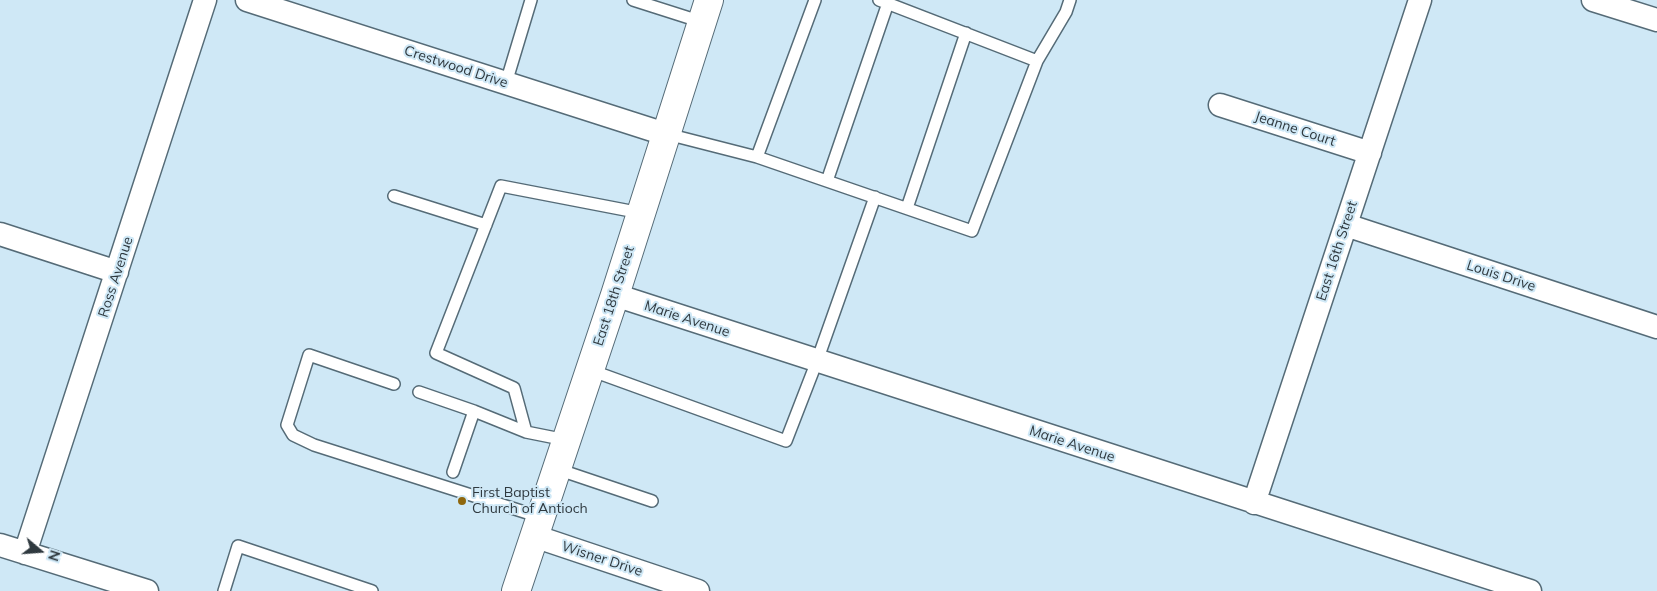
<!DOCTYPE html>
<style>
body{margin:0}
#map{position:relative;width:1657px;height:591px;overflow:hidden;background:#cfe8f6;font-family:Mulish,sans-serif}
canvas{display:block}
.north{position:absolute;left:15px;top:526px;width:50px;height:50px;-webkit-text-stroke:4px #cfe8f6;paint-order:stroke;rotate:108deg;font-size:14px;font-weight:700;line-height:20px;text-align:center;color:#2f393f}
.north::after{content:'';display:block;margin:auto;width:18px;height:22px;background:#2f393f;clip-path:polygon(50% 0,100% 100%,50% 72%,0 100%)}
</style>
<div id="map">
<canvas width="1657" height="591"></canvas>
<div class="north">N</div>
</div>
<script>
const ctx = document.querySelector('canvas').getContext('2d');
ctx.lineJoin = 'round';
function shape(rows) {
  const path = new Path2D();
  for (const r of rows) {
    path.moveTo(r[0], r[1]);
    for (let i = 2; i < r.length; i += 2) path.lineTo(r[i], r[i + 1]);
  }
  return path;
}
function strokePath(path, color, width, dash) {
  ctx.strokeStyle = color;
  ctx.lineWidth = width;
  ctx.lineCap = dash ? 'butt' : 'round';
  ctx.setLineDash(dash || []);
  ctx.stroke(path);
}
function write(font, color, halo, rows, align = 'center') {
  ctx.font = font + ' Mulish,sans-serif';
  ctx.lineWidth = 4;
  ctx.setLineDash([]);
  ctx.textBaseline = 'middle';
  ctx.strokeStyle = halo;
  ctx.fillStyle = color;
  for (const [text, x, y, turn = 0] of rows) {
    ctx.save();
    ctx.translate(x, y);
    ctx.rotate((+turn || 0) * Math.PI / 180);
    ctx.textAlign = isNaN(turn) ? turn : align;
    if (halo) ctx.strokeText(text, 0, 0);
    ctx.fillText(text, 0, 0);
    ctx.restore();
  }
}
const lane = shape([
 [633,0,702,22],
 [815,0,757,157,972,231,1037,61,879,0],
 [1037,61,1066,12,1070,0],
 [506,83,531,0],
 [667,134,757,157],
 [827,181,888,3],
 [394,196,486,225],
 [907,208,966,33],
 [590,370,786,441,817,361,875,197],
 [394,384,309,355,287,425,293,435,314,445,540,517],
 [419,392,474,411],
 [526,432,514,388,436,353,501,186,641,213],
 [557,469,652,501],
 [453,472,474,411,526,432,566,440],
 [224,591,238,546,372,591]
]);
const street = shape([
 [247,0,665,134],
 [1593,0,1657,20],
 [1220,105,1370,153],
 [1346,225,1657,327],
 [0,234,117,272],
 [615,295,1530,591],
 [1254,503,1420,0],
 [534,536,698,591],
 [0,545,147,591],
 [25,553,205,0]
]);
const secondary = shape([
 [516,591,615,295,709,0]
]);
strokePath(lane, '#556b77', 14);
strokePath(street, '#556b77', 25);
strokePath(secondary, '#556b77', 30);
strokePath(lane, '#fff', 11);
strokePath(street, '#fff', 22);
strokePath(secondary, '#fff', 28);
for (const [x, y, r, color] of [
 [462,501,5,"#8f670d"]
]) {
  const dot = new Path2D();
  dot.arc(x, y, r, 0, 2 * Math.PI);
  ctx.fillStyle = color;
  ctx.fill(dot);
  strokePath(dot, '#cfe8f6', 2);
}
write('14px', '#2f393f', '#cfe8f6', [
 ["Crestwood Drive",456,67,18],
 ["Jeanne Court",1295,129,18],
 ["East 16th Street",1337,251,-72],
 ["Louis Drive",1501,276,18],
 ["Ross Avenue",116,277,-72],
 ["East 18th Street",614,296,-72],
 ["Marie Avenue",687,319,18],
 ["Marie Avenue",1072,444,18],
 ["Wisner Drive",602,559,18]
]);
write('14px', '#2f393f', '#cfe8f6', [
 ["First Baptist",472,493],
 ["Church of Antioch",472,509]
], 'left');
</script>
